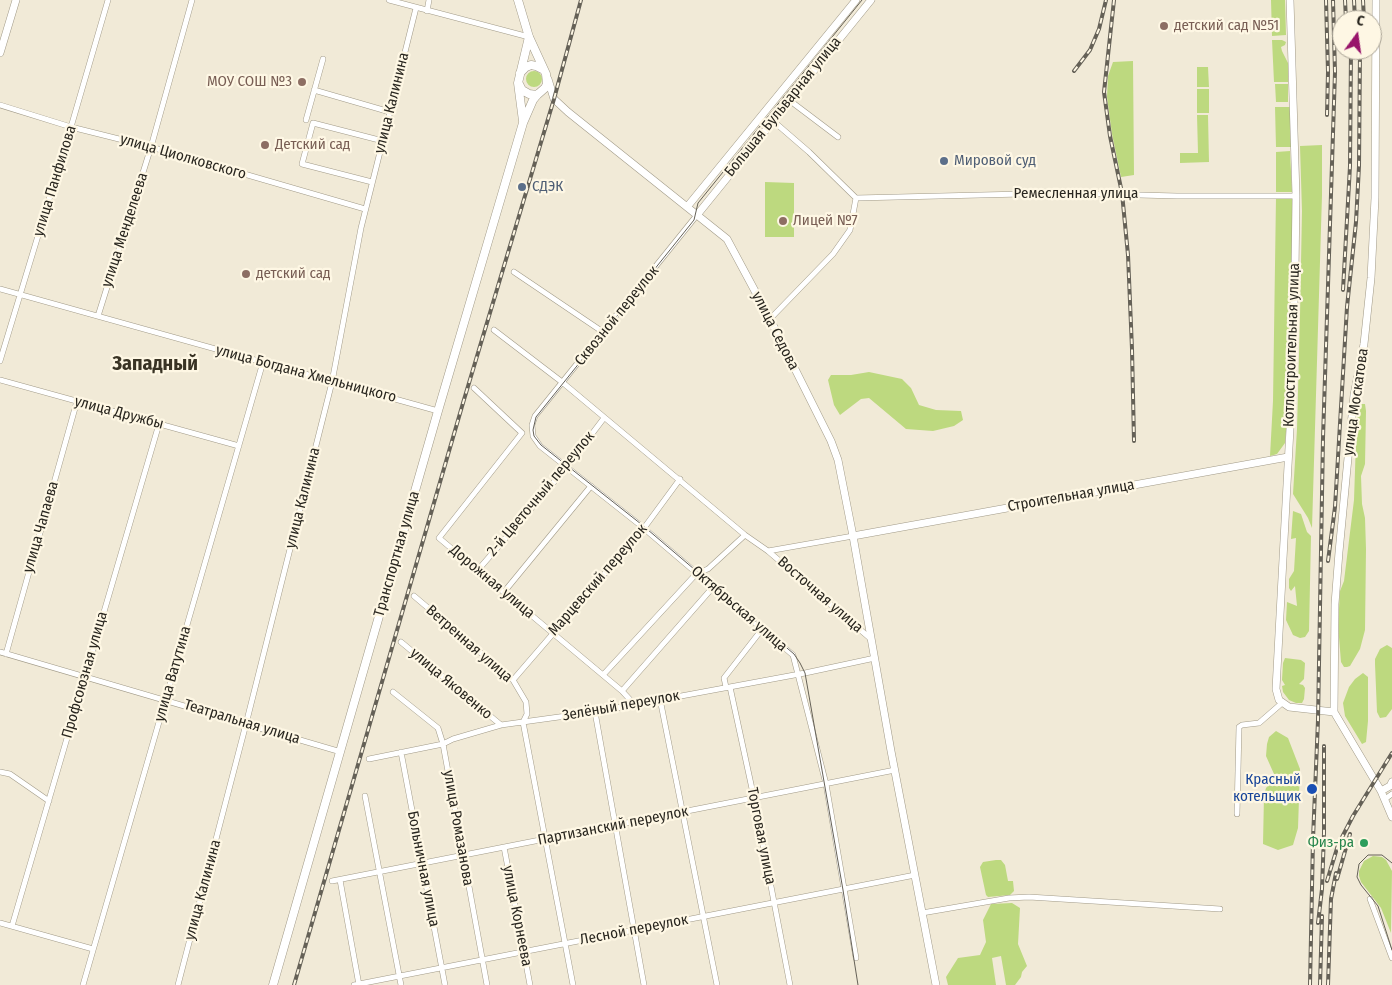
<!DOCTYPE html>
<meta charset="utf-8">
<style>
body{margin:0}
#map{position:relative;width:1392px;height:985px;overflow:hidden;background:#f1ead7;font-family:"Fira Sans Condensed",sans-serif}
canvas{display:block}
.north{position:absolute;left:1332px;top:10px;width:50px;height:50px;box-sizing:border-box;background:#fef7e4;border:1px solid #a9a395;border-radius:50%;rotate:14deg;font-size:14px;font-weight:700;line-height:20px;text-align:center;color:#29261f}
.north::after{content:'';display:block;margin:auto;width:18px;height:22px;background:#98146a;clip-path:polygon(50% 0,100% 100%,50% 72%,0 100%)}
</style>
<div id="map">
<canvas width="1392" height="985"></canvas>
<div class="north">С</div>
</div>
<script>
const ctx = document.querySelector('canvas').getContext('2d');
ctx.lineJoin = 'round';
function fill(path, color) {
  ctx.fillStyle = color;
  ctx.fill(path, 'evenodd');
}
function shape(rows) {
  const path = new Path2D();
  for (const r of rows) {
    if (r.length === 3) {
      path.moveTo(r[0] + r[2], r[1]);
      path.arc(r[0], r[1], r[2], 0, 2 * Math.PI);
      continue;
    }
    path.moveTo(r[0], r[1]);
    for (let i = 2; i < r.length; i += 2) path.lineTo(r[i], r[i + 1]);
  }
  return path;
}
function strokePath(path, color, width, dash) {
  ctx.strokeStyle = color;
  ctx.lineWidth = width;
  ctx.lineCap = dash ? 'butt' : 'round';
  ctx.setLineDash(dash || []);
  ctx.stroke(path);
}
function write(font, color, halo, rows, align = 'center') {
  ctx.font = font + ' "Fira Sans Condensed",sans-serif';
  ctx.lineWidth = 4.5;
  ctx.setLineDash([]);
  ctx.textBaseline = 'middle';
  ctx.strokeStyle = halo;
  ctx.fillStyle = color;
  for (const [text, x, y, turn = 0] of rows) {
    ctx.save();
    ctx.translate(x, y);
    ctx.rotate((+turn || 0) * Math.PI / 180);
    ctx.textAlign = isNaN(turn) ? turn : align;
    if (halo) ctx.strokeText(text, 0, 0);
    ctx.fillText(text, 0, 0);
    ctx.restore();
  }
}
fill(shape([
 [1271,0,1285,0,1286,35,1272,36],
 [1272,40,1282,40,1286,42,1285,45,1281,47,1282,51,1288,63,1288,82,1274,82],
 [1133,61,1134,175,1121,177,1112,134,1107,97,1108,76,1113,62],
 [1197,67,1208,67,1209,87,1197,87],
 [534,79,8],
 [1275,84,1288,84,1288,102,1276,102],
 [1197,89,1209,89,1209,113,1197,113],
 [1275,107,1290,107,1291,147,1276,147],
 [1197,115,1208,115,1209,162,1180,163,1180,153,1198,153],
 [1322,145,1322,195,1312,528,1308,518,1293,494,1297,429,1300,316,1302,211,1300,146],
 [1290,151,1292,192,1276,192,1276,152],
 [765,182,794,183,794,237,765,237],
 [1276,197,1292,197,1293,203,1289,398,1285,443,1277,454,1270,456,1273,401],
 [869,372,902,379,911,388,919,405,936,410,961,411,963,420,954,426,933,431,906,429,869,398,861,399,840,415,834,405,828,380,831,375,851,375],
 [1360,404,1365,404,1366,411,1365,464,1361,476,1362,504,1365,518,1366,549,1365,630,1360,649,1350,666,1347,667,1344,667,1341,662,1338,625,1340,591,1344,581,1354,500,1357,411],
 [1293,511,1301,514,1307,532,1311,536,1309,631,1305,637,1300,638,1293,635,1286,620,1287,602,1297,606,1295,586,1291,591,1289,588,1289,579,1294,571,1296,538,1291,539],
 [1387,645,1392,648,1392,709,1386,717,1380,718,1377,712,1375,664,1375,659,1380,649],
 [1285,658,1301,660,1305,663,1304,679,1299,684,1303,685,1305,688,1304,699,1302,703,1296,703,1289,700,1283,692,1282,686,1285,685,1282,680,1283,663],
 [1363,673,1368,677,1368,721,1366,742,1362,744,1345,716,1343,703,1349,687,1355,679],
 [1276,731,1288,738,1300,769,1298,828,1293,845,1278,850,1263,844,1264,795,1266,788,1272,781,1274,774,1266,756,1267,744,1269,737],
 [1373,856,1382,857,1386,860,1392,871,1391,933,1381,908,1361,882,1359,876,1359,871,1364,861],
 [996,860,1001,860,1005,865,1008,881,1013,881,1014,891,1010,895,988,897,986,895,980,867,983,862],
 [1012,903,1020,908,1018,944,1027,966,1022,972,1021,977,1015,985,1006,985,1001,956,992,958,996,985,948,985,946,977,958,958,980,955,986,942,983,920,991,904]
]), '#bdd97f');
const street = shape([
 [389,0,529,37],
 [427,11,429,0],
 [314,90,390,112],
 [789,100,838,137],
 [0,105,71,127,151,147,365,209],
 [306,120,323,59],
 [372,182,302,164,313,123,383,141],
 [856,198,1064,193,1177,196,1296,196],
 [697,215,535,416,532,425,533,436,540,446,640,525,793,655,826,784,856,958],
 [514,272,603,332],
 [0,289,438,411],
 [98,316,151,147,192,0],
 [770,319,833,254,850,230,856,198,809,152,772,120],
 [494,330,562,382,745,535,768,551,871,639],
 [0,361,71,127,108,0],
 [0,380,239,446],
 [474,388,522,433,439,538,622,691,634,704],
 [768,551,853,536],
 [478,570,566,468,604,418],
 [504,592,591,486],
 [414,596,513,680,526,702,527,714,523,722,573,985],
 [401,642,501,725],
 [0,652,341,752],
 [6,654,77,401],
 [603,675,697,573,708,569,745,535],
 [513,680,644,528,680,479],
 [726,687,724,678,763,628],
 [730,687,754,798,790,985],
 [622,691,714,586],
 [393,692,438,728,443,744,487,985],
 [660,699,717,985],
 [595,712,644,985],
 [401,752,445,985],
 [369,759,443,744,453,739,501,725,595,712,805,673,875,658],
 [0,772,10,774,49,801],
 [365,796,401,985],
 [1385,799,1392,794],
 [1237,814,1239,727,1242,725,1259,723,1282,703],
 [504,847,530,985],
 [340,880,359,985],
 [332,881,895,770],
 [1370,899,1392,958],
 [922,913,1009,898,1029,897,1220,909],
 [0,923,93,949],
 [12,926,159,424],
 [83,985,263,362],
 [178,985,246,724,332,382,361,228,416,8],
 [354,985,915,875]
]);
const secondary = shape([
 [1290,0,1296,196,1295,271,1291,410,1276,689,1279,700,1289,707,1334,712],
 [1376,0,1375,198,1371,278,1364,344,1354,395,1339,552,1335,604,1334,712,1381,791,1392,817],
 [0,53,16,0],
 [548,79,554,99,568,112,727,239,770,319,831,441,838,460,853,536,891,751,936,985],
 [687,207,856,0],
 [697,215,871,0],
 [853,536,1288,457],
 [1381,791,1390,786,1392,782]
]);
const primary = shape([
 [520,73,526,67,531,65,536,66,544,70],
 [519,84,522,90,529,94,537,95],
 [523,121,518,83,529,37],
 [273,985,438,411,523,123,533,100,537,95,545,88,547,84,546,74,529,37,518,0]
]);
strokePath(street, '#a19a88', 6);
strokePath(secondary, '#a19a88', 8);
strokePath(primary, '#a19a88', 9);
strokePath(street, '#fff', 5);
strokePath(secondary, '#fff', 7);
strokePath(primary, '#fff', 8);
strokePath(shape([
 [1392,863,1382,855,1368,855,1359,864,1357,877,1361,885,1378,906,1392,950],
 [858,985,843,890,805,673,800,663,794,654,714,586,641,524,541,445,534,436,533,430,536,417,694,220,698,203,862,0]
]), '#656157', 1);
const rail = shape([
 [1114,0,1104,92,1110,136,1122,193,1128,255,1132,349,1134,441],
 [1326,0,1328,72,1327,115],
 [1345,0,1346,20],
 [1354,0,1355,20],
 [1363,0,1364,20],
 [1074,71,1090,50,1099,29,1106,0],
 [1343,290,1350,166,1351,50],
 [1328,561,1335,507,1347,307,1356,222,1359,166,1360,50],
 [1337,879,1350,834],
 [1327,881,1338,845,1353,816,1392,753],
 [1318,923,1322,889,1324,833,1324,746],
 [294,985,463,403,554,99,581,0],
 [1310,985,1313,839,1318,720,1323,438,1335,72,1333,0],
 [1320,985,1322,916],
 [1328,985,1331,899,1336,873]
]);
strokePath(rail, '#656157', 4);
strokePath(rail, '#fef7e4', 2, [5.5]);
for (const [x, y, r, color] of [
 [1164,26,5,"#8d6e63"],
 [302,82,5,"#8d6e63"],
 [265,145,5,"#8d6e63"],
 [944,161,5,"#5c6f8a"],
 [522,187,5,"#5c6f8a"],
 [783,221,5,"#8d6e63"],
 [246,274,5,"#8d6e63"],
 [1312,789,6,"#1a4fb4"],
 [1364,843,5,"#2e9e5b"]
]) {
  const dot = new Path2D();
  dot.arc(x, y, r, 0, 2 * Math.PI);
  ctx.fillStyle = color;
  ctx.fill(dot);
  strokePath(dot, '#fef7e4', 2);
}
write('15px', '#785e54', '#fef7e4', [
 ["детский сад №51",1174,26],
 ["МОУ СОШ №3",292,82,"right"],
 ["Детский сад",275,145],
 ["Лицей №7",793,221],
 ["детский сад",256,274]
], 'left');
write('15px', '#29261f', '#fef7e4', [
 ["улица Калинина",392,103,-76],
 ["Большая Бульварная улица",783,107,-51],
 ["улица Циолковского",183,157,16],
 ["улица Панфилова",55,181,-73],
 ["Ремесленная улица",1076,194],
 ["улица Менделеева",125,230,-72],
 ["Сквозной переулок",617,316,-51],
 ["улица Седова",775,331,63],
 ["Котлостроительная улица",1292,345,-88],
 ["улица Богдана Хмельницкого",306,374,15],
 ["улица Москатова",1356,402,-82],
 ["улица Дружбы",119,413,15],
 ["2-й Цветочный переулок",541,494,-50],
 ["Строительная улица",1071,496,-10],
 ["улица Калинина",303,498,-76],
 ["улица Чапаева",41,527,-74],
 ["Транспортная улица",397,554,-74],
 ["Марцевский переулок",598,580,-49],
 ["Дорожная улица",492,582,40],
 ["Восточная улица",820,595,41],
 ["Октябрьская улица",739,609,41],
 ["Ветренная улица",469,644,41],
 ["улица Ватутина",173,674,-74],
 ["Профсоюзная улица",85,675,-74],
 ["улица Яковенко",451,684,40],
 ["Зелёный переулок",621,706,-10],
 ["Театральная улица",242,722,17],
 ["Партизанский переулок",613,826,-11],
 ["улица Ромазанова",458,828,80],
 ["Торговая улица",761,836,79],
 ["Больничная улица",423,869,79],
 ["улица Калинина",203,890,-75],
 ["улица Корнеева",517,916,79],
 ["Лесной переулок",634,930,-11]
]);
write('15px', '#4e5e75', '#fef7e4', [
 ["Мировой суд",954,161],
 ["СДЭК",532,187]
], 'left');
write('15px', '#164399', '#fef7e4', [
 ["Красный",1301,780],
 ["котельщик",1301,797]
], 'right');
write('15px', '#27864d', '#fef7e4', [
 ["Физ-ра",1354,843]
], 'right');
write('bold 20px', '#393324', '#fef7e4', [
 ["Западный",155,364]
]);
</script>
